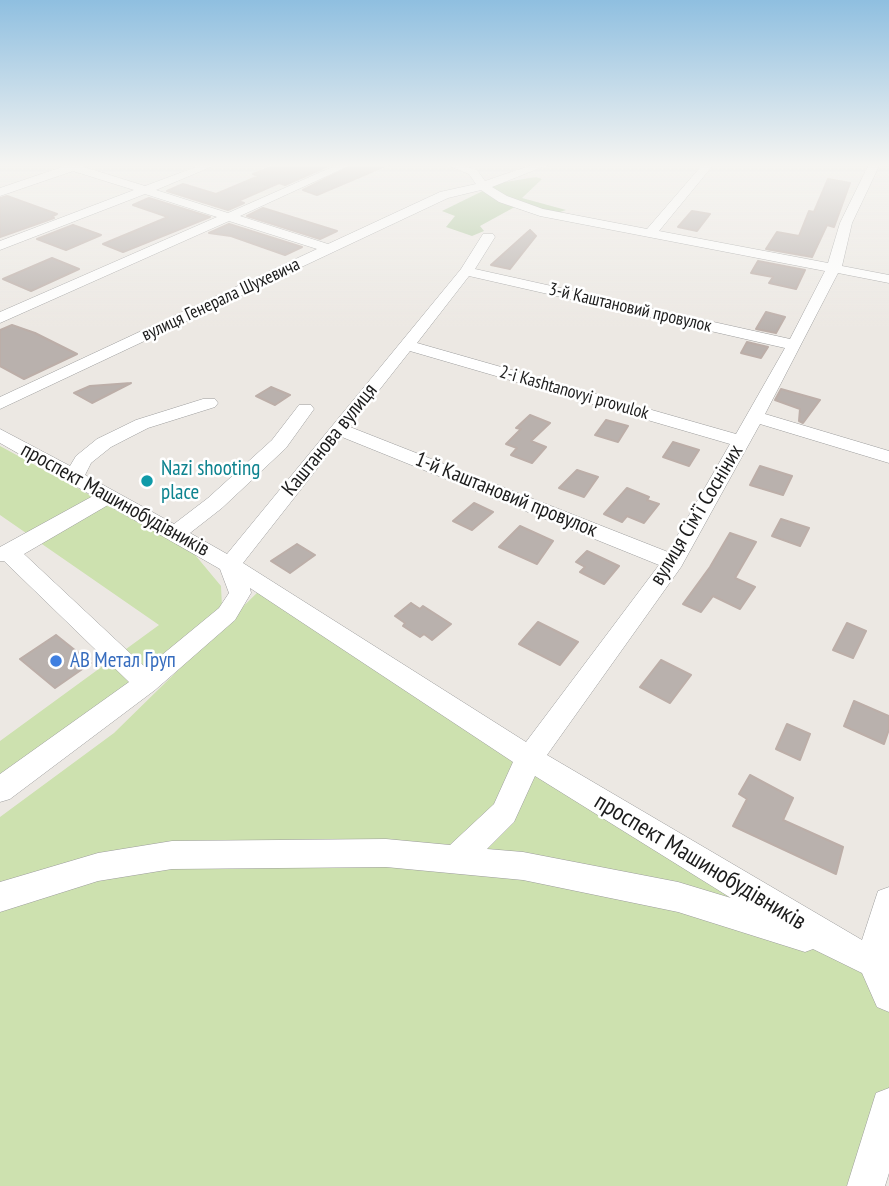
<!DOCTYPE html>
<meta charset="utf-8">
<style>
body{margin:0}
canvas{display:block;background:#ece8e3}
</style>
<canvas width="889" height="1186"></canvas>
<script>
const ctx = document.querySelector('canvas').getContext('2d');
ctx.lineJoin = 'round';
function fill(path, color) {
  ctx.fillStyle = color;
  ctx.fill(path, 'evenodd');
}
function shape(rows) {
  const path = new Path2D();
  for (const r of rows) {
    path.moveTo(r[0], r[1]);
    for (let i = 2; i < r.length; i += 2) path.lineTo(r[i], r[i + 1]);
  }
  return path;
}
function strokePath(path, color, width, dash) {
  ctx.strokeStyle = color;
  ctx.lineWidth = width;
  ctx.lineCap = dash ? 'butt' : 'round';
  ctx.setLineDash(dash || []);
  ctx.stroke(path);
}
function write(font, color, halo, rows, align = 'center') {
  ctx.font = font + ' "PT Sans Narrow",sans-serif';
  ctx.lineWidth = 5;
  ctx.setLineDash([]);
  ctx.textBaseline = 'middle';
  ctx.strokeStyle = halo;
  ctx.fillStyle = color;
  for (const [text, x, y, turn = 0] of rows) {
    ctx.save();
    ctx.translate(x, y);
    ctx.rotate((+turn || 0) * Math.PI / 180);
    ctx.textAlign = isNaN(turn) ? turn : align;
    if (halo) ctx.strokeText(text, 0, 0);
    ctx.fillText(text, 0, 0);
    ctx.restore();
  }
}
fill(shape([
 [0,446,191,550,221,586,222,607,190,640,0,777,0,741,159,625,0,515],
 [263,587,872,965,889,1005,889,1107,861,1186,0,1186,0,817,114,733]
]), '#cde1af');
fill(shape([
 [536,177,542,179,522,198,566,210,557,213,546,211,522,203,480,226,484,231,472,236,446,227,455,216,442,211,499,183]
]), '#aec79d');
const building = shape([
 [278,164,333,164,285,185,279,183,238,201,244,203,228,210,167,191,183,184,216,194,259,176,253,174,278,164],
 [355,164,390,164,317,195,303,190,355,164],
 [828,179,850,183,834,227,827,225,812,257,766,249,777,232,799,236,809,211,814,212,828,179],
 [7,196,57,214,51,217,54,218,0,237,0,198,7,196],
 [149,198,210,217,123,252,103,244,168,217,133,205,149,198],
 [263,208,337,231,320,239,247,216,263,208],
 [692,211,710,214,697,231,678,227,692,211],
 [229,224,302,247,285,255,231,236,209,233,229,224],
 [73,225,101,235,66,250,37,239,73,225],
 [530,230,536,236,510,269,491,265,530,230],
 [52,258,79,269,31,291,3,279,52,258],
 [758,261,805,270,796,289,769,283,773,277,751,273,758,261],
 [766,312,785,317,776,333,756,329,766,312],
 [12,325,35,333,77,354,24,379,0,366,0,330,12,325],
 [747,342,768,347,761,358,741,353,747,342],
 [131,383,92,403,74,393,90,386,131,383],
 [271,387,290,395,275,405,256,396,271,387],
 [781,389,820,400,803,423,799,421,800,409,775,400,781,389],
 [530,415,550,423,531,441,546,447,532,463,511,455,517,448,506,444,521,429,516,428,530,415],
 [606,420,628,426,618,442,595,435,606,420],
 [673,442,699,450,689,466,663,457,673,442],
 [760,466,792,476,783,495,750,485,760,466],
 [577,470,598,477,584,497,559,488,577,470],
 [627,488,649,497,647,500,659,504,644,523,627,516,622,522,604,514,627,488],
 [474,503,493,512,472,530,453,521,474,503],
 [781,519,809,528,800,546,772,536,781,519],
 [520,526,553,541,537,564,499,547,520,526],
 [730,533,756,542,735,578,755,587,740,609,713,596,701,612,683,604,710,567,730,533],
 [297,544,315,555,290,573,271,561,297,544],
 [587,551,619,566,604,584,580,572,585,567,576,562,587,551],
 [411,603,420,609,423,606,451,624,432,640,424,634,420,637,403,626,405,623,395,616,411,603],
 [538,622,578,642,560,665,519,644,538,622],
 [847,623,866,631,853,658,833,650,847,623],
 [56,635,91,663,55,688,20,659,56,635],
 [661,660,691,675,670,703,640,687,661,660],
 [854,701,889,716,889,729,884,744,844,726,854,701],
 [787,724,810,734,800,760,776,749,787,724],
 [750,775,793,798,783,820,843,847,836,874,733,826,747,799,739,794,750,775]
]);
fill(building, '#b9b1ad');
strokePath(building, '#bcaea8', 2);
const minor = shape([
 [57,164,85,164,84,167,145,186,204,164,218,164,156,190,228,213,339,164,353,164,240,216,328,244,440,192,476,184,469,174,444,164,459,164,477,170,485,181,535,164,550,164,492,187,507,196,543,209,647,229,703,164,714,164,659,231,828,263,840,223,869,164,880,164,852,223,842,266,889,275,889,283,838,273,765,414,889,451,889,463,760,424,681,567,547,755,862,940,878,891,889,887,889,1012,877,1007,862,973,813,949,805,952,678,912,523,880,386,867,172,869,98,881,0,912,0,882,98,853,172,841,386,839,450,845,494,804,513,762,250,588,251,593,235,620,155,690,10,799,0,802,0,774,129,682,4,561,0,561,0,547,93,496,0,443,0,429,70,466,76,456,97,439,136,420,203,399,215,399,218,403,215,407,148,428,111,447,91,463,85,475,174,524,208,498,272,440,299,405,311,405,314,409,286,448,222,508,190,533,227,554,461,269,483,234,493,234,495,237,475,269,790,339,825,271,540,216,499,202,481,190,448,198,0,409,0,397,317,249,229,221,0,323,0,312,217,217,145,194,0,250,0,241,134,190,73,171,0,196,0,188,62,167,57,164],
 [469,276,785,348,736,434,417,343,469,276],
 [410,351,730,444,668,552,350,427,410,351],
 [342,437,659,565,526,742,243,563,342,437],
 [108,505,220,569,229,593,219,608,146,668,24,554,108,505],
 [535,776,731,898,678,882,523,852,487,849,514,822,535,776],
 [889,1088,889,1173,885,1186,847,1186,876,1093,889,1088]
]);
strokePath(minor, '#9d9d9d', 1);
fill(minor, '#fff');
const sky = ctx.createLinearGradient(0, 0, 0, 330);
sky.addColorStop(0, '#8fbfe0');
sky.addColorStop(0.5, '#f6f5f2');
sky.addColorStop(1, '#f6f5f200');
ctx.fillStyle = sky;
ctx.fillRect(0, 0, 889, 330);
for (const [x, y, r, color] of [
 [147,481,7,"#0f9aa8"],
 [56,661,7,"#3f7fe0"]
]) {
  const dot = new Path2D();
  dot.arc(x, y, r, 0, 2 * Math.PI);
  ctx.fillStyle = color;
  ctx.fill(dot);
  strokePath(dot, '#fff', 2.5);
}
write('18px', '#1c1c1c', '#fff', [
 ["вулиця Генерала Шухевича",221,300,-25],
 ["3-й Каштановий провулок",630,308,13],
 ["2-i Kashtanovyi provulok",574,393,16]
]);
write('21px', '#1c1c1c', '#fff', [
 ["Каштанова вулиця",330,440,-51],
 ["1-й Каштановий провулок",506,495,22],
 ["проспект Машинобудівників",115,500,29],
 ["вулиця Сім’ї Сосніних",697,515,-59]
]);
write('21px', '#0d838f', '#fff', [
 ["Nazi shooting",161,469],
 ["place",161,493]
], 'left');
write('21px', '#366cbe', '#fff', [
 ["АВ Метал Груп",70,661]
], 'left');
write('24px', '#1c1c1c', '#fff', [
 ["проспект Машинобудівників",700,862,31]
]);
</script>
